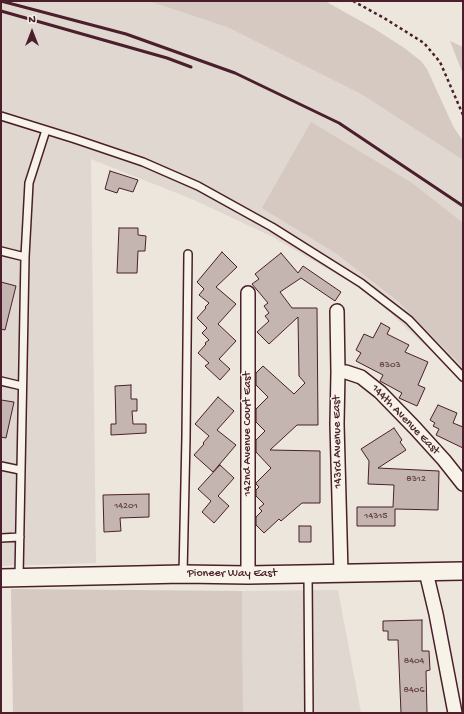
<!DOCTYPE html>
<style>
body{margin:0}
#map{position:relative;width:464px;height:714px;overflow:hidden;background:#ece6dd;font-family:"Gochi Hand",sans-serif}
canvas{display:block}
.frame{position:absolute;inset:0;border:2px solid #4a1f2b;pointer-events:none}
.north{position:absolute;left:12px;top:12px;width:40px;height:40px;-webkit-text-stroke:3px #f7f3e8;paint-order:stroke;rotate:0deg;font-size:11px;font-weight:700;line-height:16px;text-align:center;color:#4a1f2b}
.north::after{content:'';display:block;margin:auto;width:14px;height:18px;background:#4a1f2b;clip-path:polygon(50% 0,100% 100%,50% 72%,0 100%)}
</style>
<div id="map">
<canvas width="464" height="714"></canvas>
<div class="frame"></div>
<div class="north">N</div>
</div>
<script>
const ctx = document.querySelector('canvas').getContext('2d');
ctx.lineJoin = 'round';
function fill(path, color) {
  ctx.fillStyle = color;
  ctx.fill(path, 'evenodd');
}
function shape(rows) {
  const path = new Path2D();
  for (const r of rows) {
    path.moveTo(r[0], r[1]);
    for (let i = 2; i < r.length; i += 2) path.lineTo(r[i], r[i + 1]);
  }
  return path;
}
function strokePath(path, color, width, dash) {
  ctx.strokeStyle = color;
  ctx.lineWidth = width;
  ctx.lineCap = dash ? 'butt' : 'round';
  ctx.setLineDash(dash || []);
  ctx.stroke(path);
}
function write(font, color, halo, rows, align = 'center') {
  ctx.font = font + ' "Gochi Hand",sans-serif';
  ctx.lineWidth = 3;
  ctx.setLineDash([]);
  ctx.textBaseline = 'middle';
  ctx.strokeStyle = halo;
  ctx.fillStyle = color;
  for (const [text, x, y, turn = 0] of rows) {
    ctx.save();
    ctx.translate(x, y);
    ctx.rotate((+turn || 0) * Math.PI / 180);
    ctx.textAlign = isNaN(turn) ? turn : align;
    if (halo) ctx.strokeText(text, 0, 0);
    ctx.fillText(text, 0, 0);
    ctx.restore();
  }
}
fill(shape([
 [1,1,148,1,227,27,361,94,463,160,463,381,369,293,271,236,194,200,91,159,96,563,1,566],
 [338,590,361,713,243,713,242,591]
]), '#e0d7d0');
fill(shape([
 [148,1,325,1,373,28,403,47,421,61,427,69,453,126,463,141,463,160,361,94,227,27],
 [450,41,463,47,463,74],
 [311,122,412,183,463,223,463,367,399,302,337,254,262,208],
 [11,589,242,591,243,713,13,713]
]), '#d5c9c2');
const building = shape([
 [110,171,138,180,133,192,119,188,117,193,105,189,110,171],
 [119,228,138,228,138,235,146,236,145,251,138,251,137,273,117,273,119,228],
 [222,252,237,267,216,287,236,304,218,324,236,341,219,359,230,369,220,380,205,366,209,363,198,353,206,344,205,343,209,340,202,333,207,328,197,318,206,308,205,307,209,303,199,295,204,289,197,282,222,252],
 [281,253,298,273,303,266,341,292,335,301,301,278,280,292,292,308,317,308,318,425,297,425,270,450,320,451,320,503,302,503,281,521,279,519,264,533,256,525,256,517,262,511,259,508,264,504,256,496,256,490,259,487,256,484,256,483,271,468,256,452,256,440,265,431,256,422,256,409,268,397,256,385,256,373,263,366,294,394,305,383,299,376,298,317,269,344,257,332,269,321,265,316,269,313,264,306,268,303,252,284,259,279,255,274,281,253],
 [1,282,16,286,5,330,1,329,1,282],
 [381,323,390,328,387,334,409,345,405,352,428,362,418,385,425,388,417,406,399,398,402,393,380,381,383,375,356,361,361,353,356,350,364,334,373,338,381,323],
 [131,385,131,399,137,399,137,411,132,411,133,424,146,424,146,433,111,435,111,424,116,424,115,386,131,385],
 [218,397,234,411,217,430,236,445,213,472,194,455,204,444,203,443,209,436,195,424,218,397],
 [1,400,14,402,6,438,1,437,1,400],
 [438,405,457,413,453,423,463,427,463,448,436,435,439,429,433,426,435,423,430,420,438,405],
 [394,428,402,440,400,442,406,450,378,468,439,471,438,510,395,509,395,526,357,526,357,507,393,507,394,485,368,484,369,461,361,449,394,428],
 [220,465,234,478,218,496,229,506,214,523,202,512,211,501,198,489,220,465],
 [149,494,149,517,120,518,121,531,104,532,103,495,149,494],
 [299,526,311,526,311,542,299,542,299,526],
 [422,620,422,651,429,651,430,670,426,671,427,713,401,713,398,640,388,640,388,631,383,631,383,621,422,620]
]);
fill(building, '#c4b5b0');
strokePath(building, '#4a1f2b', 1);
const service = shape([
 [1,116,75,139,143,162,198,186,272,227,361,283,409,320,463,377],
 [1,251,25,257,19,577],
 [25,257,29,183,46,130],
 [1,381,22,386],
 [1,466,20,470],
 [1,538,20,537],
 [183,574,186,437,188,254],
 [308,574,309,713]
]);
const minor = shape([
 [248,293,248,575],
 [337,311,338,372,337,424,341,573],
 [338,372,346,372,361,377,380,392,415,428,444,460,463,484],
 [426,572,436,614,455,713]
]);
const tertiary = shape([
 [1,578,183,574,248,575,463,571]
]);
strokePath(service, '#4a1f2b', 10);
strokePath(minor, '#4a1f2b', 16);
strokePath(tertiary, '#4a1f2b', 20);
strokePath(shape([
 [353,1,384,18,424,43,440,62,463,115]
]), '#4a1f2b', 2.5, [3, 3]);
strokePath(service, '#f7f3e8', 7);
strokePath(minor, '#f7f3e8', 13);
strokePath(tertiary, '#f7f3e8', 17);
strokePath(shape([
 [1,1,126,34,235,73,339,123,463,206],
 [1,11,167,58,191,67]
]), '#4a1f2b', 3);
write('10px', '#68444c', null, [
 ["8303",390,365],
 ["8312",416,479],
 ["14201",126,506],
 ["14315",376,516],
 ["8404",414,661],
 ["8406",414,690]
]);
write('12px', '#4a1f2b', '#f7f3e8', [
 ["144th Avenue East",405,420,46],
 ["142nd Avenue Court East",248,434,-90],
 ["143rd Avenue East",338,442,-91],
 ["Pioneer Way East",232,574]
]);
</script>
